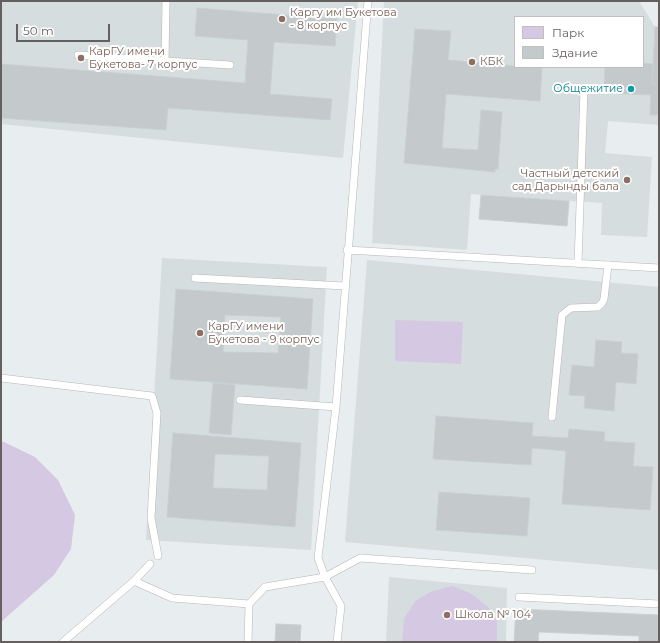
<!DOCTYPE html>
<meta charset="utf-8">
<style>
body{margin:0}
#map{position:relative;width:660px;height:643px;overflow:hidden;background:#e8edef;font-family:Montserrat,sans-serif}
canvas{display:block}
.frame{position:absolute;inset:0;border:2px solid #665f5f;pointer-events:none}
.legend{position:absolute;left:514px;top:16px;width:130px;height:52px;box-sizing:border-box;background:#fff;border:1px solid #c2bfbf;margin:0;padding:5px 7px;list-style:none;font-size:12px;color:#665f5f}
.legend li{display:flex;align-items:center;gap:8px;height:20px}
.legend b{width:20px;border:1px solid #c2bfbf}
.scale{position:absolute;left:16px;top:24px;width:94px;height:18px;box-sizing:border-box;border:2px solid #665f5f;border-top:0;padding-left:5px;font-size:12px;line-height:14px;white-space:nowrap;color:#665f5f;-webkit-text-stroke:3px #fff;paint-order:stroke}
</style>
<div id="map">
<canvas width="660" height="643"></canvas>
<div class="frame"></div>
<ul class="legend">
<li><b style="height:11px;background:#d5c8e3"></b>Парк</li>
<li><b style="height:11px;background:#c4c9cb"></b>Здание</li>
</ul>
<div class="scale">50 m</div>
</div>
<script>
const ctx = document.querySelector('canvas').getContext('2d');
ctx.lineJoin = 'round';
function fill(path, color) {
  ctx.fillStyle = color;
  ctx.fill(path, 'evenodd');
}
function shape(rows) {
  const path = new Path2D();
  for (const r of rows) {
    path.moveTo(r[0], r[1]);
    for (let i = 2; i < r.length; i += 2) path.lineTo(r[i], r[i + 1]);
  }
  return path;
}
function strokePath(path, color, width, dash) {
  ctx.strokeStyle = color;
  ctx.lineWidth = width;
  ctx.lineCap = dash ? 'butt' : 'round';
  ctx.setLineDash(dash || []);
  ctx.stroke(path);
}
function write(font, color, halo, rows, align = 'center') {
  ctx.font = font + ' Montserrat,sans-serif';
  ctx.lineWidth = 4;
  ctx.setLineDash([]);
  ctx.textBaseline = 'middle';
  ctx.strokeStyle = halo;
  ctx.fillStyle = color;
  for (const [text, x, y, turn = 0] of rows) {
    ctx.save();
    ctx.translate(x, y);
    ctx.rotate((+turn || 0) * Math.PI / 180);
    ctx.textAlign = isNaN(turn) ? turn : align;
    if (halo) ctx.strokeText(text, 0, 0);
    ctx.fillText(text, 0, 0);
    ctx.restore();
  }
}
fill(shape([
 [1,1,358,1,343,158,1,124],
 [384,1,639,1,655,27,652,83,659,84,659,125,608,121,605,153,652,157,647,237,601,235,602,203,471,194,467,250,372,243],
 [515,17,643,17,643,67,515,67],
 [162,258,327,267,311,550,146,540],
 [367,260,659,287,659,570,345,542],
 [389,577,507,588,506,642,386,642]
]), '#d6dddf');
fill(shape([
 [395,320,463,322,461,364,395,361],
 [1,442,4,442,35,457,58,480,75,515,71,549,54,575,1,622],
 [452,586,472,594,488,607,497,620,497,642,402,642,404,619,415,601,430,592]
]), '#d5c8e3');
const building = shape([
 [197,8,337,19,335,46,274,42,270,94,332,99,330,120,168,108,166,130,1,118,1,64,245,83,248,40,195,36,197,8],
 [655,27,659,27,659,85,652,84,655,27],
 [415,29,451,31,448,60,515,66,515,67,542,68,540,101,446,94,442,148,478,150,481,110,502,112,498,169,495,169,495,172,404,163,415,29],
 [643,63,653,64,652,84,659,85,659,115,650,115,651,95,604,93,605,67,643,67,643,63],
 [481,195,569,201,567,226,479,219,481,195],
 [176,289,313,299,307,389,170,379,176,289],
 [225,315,281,317,278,353,223,352,225,315],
 [596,340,622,342,621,353,638,354,636,384,616,382,614,411,584,408,585,396,569,395,572,365,594,367,596,340],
 [213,383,235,385,231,435,209,433,213,383],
 [436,416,533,423,532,436,568,438,569,429,605,432,604,441,635,443,633,466,653,467,650,510,562,504,566,451,532,448,531,465,433,459,436,416],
 [173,433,301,443,295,527,167,517,173,433],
 [215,454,269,456,267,490,213,488,215,454],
 [439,492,530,498,527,536,436,530,439,492],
 [516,609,659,615,659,642,639,642,639,636,539,632,538,642,514,642,516,609],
 [276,624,301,625,300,642,275,642,276,624]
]);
fill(building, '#c4c9cb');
strokePath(building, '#c7d1d3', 1);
const service = shape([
 [166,1,165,61,230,65],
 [78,55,165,61],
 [347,250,659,268],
 [578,263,584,90],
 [195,278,345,286],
 [1,378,152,396,157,413,151,518,158,556],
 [240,400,336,407],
 [552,417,562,315,571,308,598,307,602,303,604,299,608,265],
 [134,581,172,598,249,604],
 [519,597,659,604],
 [63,642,134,581,150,564],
 [248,642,249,604,265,587,325,577,360,558,532,570],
 [337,642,341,606,325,577,318,558,336,407,368,1]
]);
strokePath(service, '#bab5b5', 8);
strokePath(service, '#fff', 7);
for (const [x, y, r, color] of [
 [282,19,4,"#8d6e63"],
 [81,58,4,"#8d6e63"],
 [472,62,4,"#8d6e63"],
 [631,89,4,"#0f9aa8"],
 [627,180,4,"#8d6e63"],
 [200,333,4,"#8d6e63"],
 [447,615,4,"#8d6e63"]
]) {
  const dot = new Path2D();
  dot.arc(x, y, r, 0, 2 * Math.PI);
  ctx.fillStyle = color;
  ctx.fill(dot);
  strokePath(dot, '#fff', 1.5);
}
write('11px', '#785e54', '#fff', [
 ["Каргу им Букетова",290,13],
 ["- 8 корпус",290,26],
 ["КарГУ имени",89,52],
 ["Букетова- 7 корпус",89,65],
 ["КБК",480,62],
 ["Частный детский",619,174,"right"],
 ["сад Дарынды бала",619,187,"right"],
 ["КарГУ имени",208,327],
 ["Букетова - 9 корпус",208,340],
 ["Школа № 104",455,615]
], 'left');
write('11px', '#0d838f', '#fff', [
 ["Общежитие",623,89]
], 'right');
</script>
